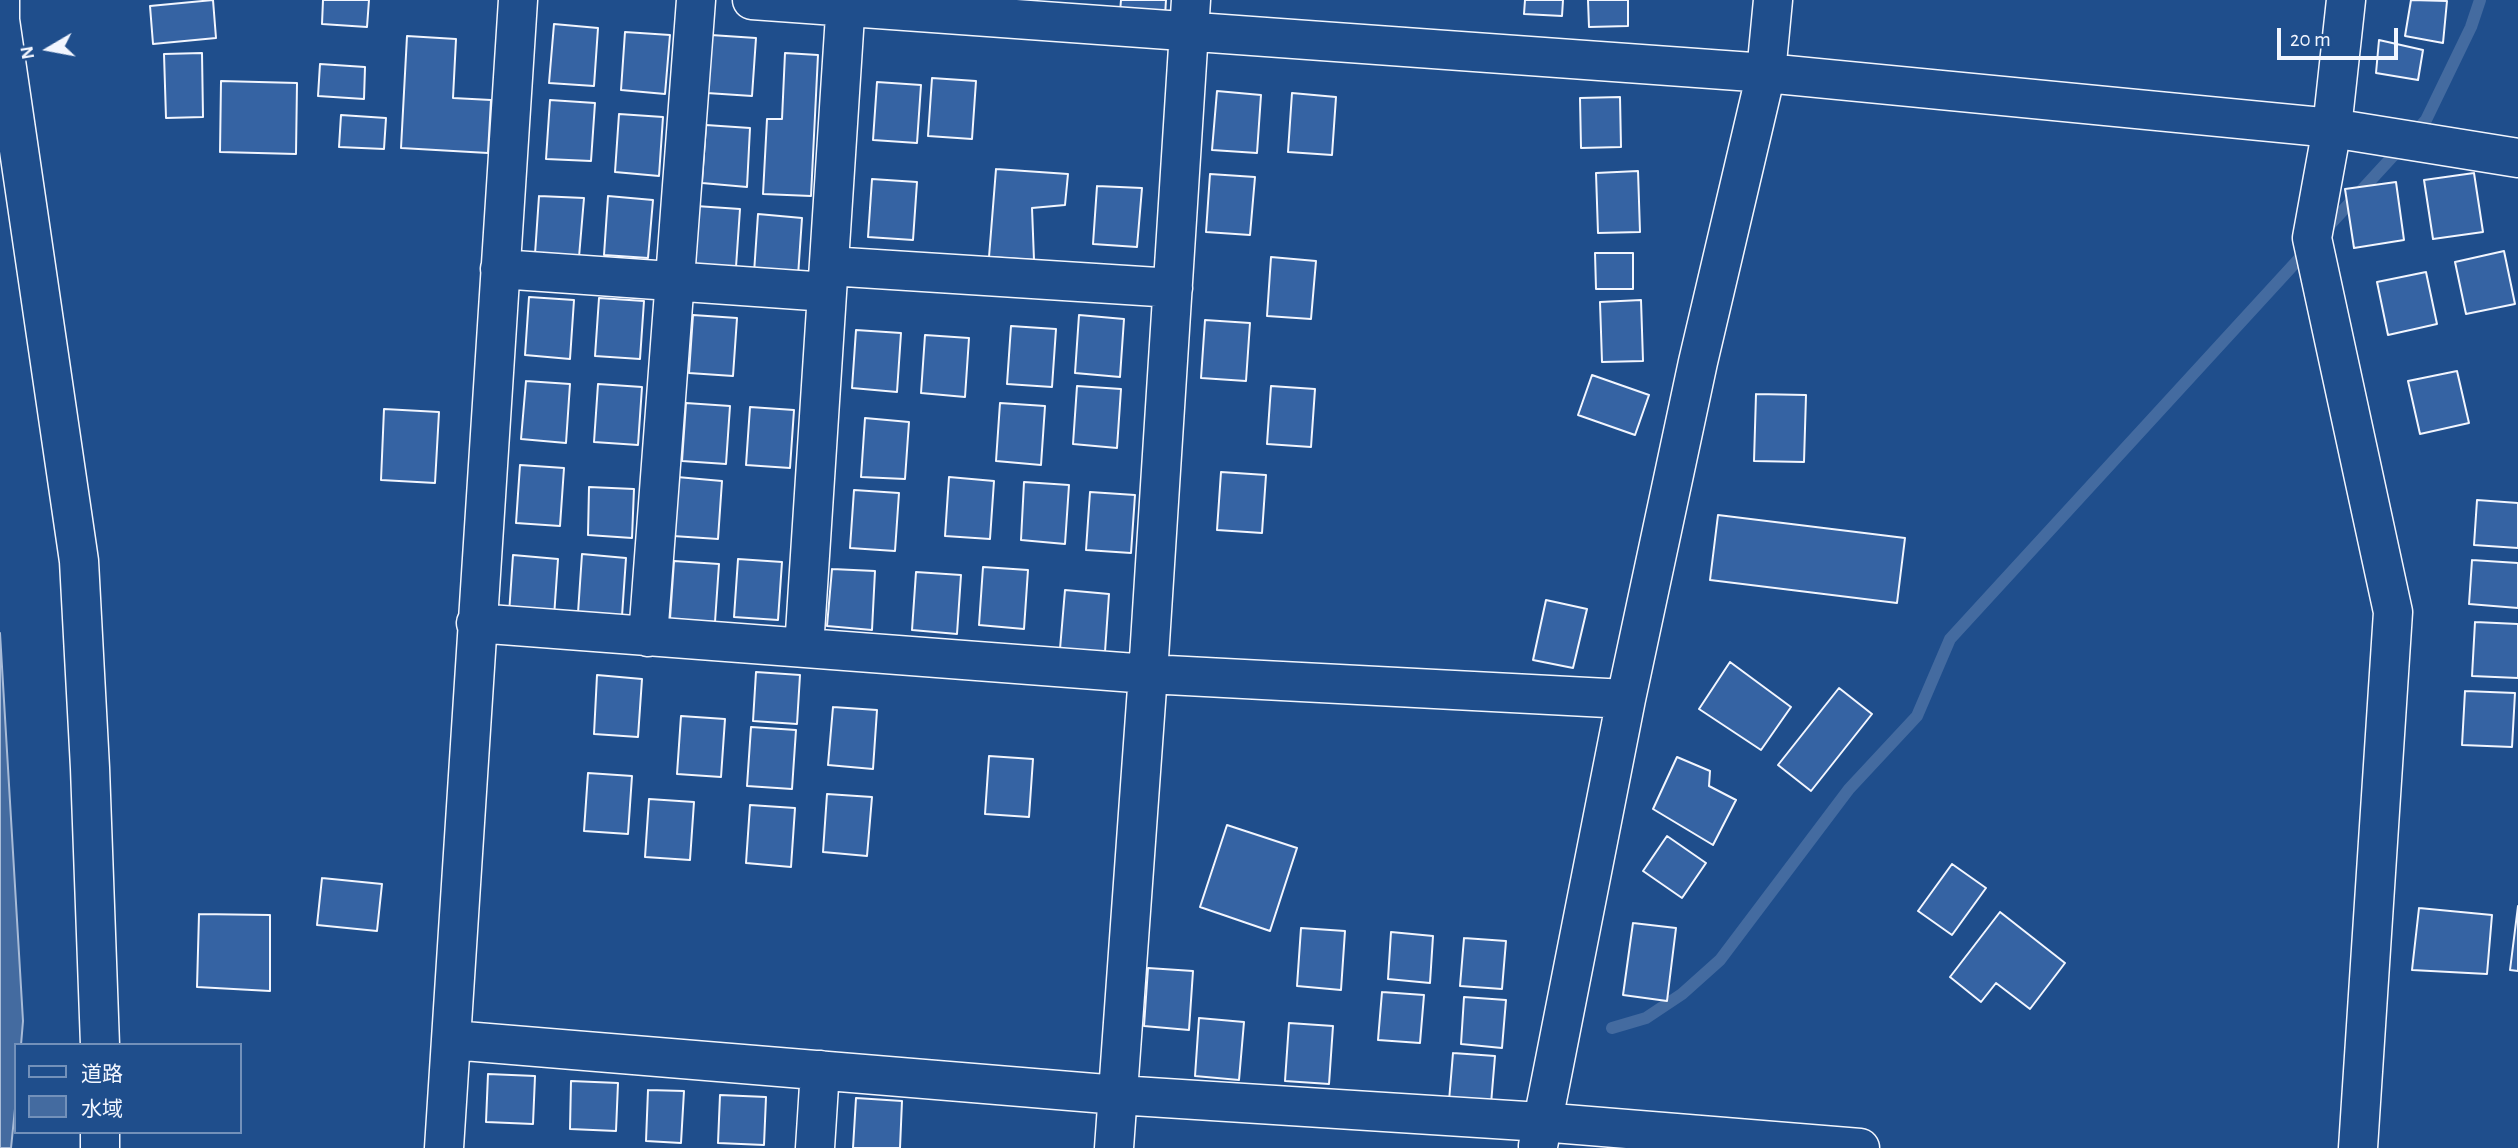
<!DOCTYPE html>
<meta charset="utf-8">
<style>
body{margin:0}
#map{position:relative;width:2518px;height:1148px;overflow:hidden;background:#1f4e8c;font-family:"Alegreya Sans","Noto Sans JP",sans-serif}
canvas{display:block}
.legend{position:absolute;left:14px;top:1043px;width:228px;height:91px;box-sizing:border-box;background:#1f4e8c;border:2px solid #7391ba;margin:0;padding:9px 12px;list-style:none;font-size:21px;color:#f2f6ff}
.legend li{display:flex;align-items:center;gap:14px;height:35px}
.legend b{width:35px;border:2px solid #7391ba}
.north{position:absolute;left:14px;top:14px;width:70px;height:70px;-webkit-text-stroke:5px #1f4e8c;paint-order:stroke;rotate:260deg;font-size:19px;font-weight:700;line-height:28px;text-align:center;color:#f2f6ff}
.north::after{content:'';display:block;margin:auto;width:24px;height:32px;background:#f2f6ff;clip-path:polygon(50% 0,100% 100%,50% 72%,0 100%)}
.scale{position:absolute;left:2277px;top:28px;width:121px;height:32px;box-sizing:border-box;border:4px solid #f2f6ff;border-top:0;padding-left:9px;font-size:21px;line-height:24px;white-space:nowrap;color:#f2f6ff;-webkit-text-stroke:5px #1f4e8c;paint-order:stroke}
</style>
<div id="map">
<canvas width="2518" height="1148"></canvas>
<ul class="legend">
<li><b style="height:9px;background:#1f4e8c"></b>道路</li>
<li><b style="height:19px;background:#446ba0"></b>水域</li>
</ul>
<div class="north">N</div>
<div class="scale">20 m</div>
</div>
<script>
const ctx = document.querySelector('canvas').getContext('2d');
ctx.lineJoin = 'round';
function fill(path, color) {
  ctx.fillStyle = color;
  ctx.fill(path, 'evenodd');
}
function shape(rows) {
  const path = new Path2D();
  for (const r of rows) {
    path.moveTo(r[0], r[1]);
    for (let i = 2; i < r.length; i += 2) path.lineTo(r[i], r[i + 1]);
  }
  return path;
}
function strokePath(path, color, width, dash) {
  ctx.strokeStyle = color;
  ctx.lineWidth = width;
  ctx.lineCap = dash ? 'butt' : 'round';
  ctx.setLineDash(dash || []);
  ctx.stroke(path);
}
const water = shape([
 [0,633,23,1021,21,1045,16,1045,16,1099,11,1148,0,1148,0,633]
]);
fill(water, '#446ba0');
strokePath(water, '#a8bbd7', 2);
strokePath(shape([
 [2325,230,2426,120,2471,27,2480,0],
 [1612,1028,1646,1018,1682,994,1720,960,1849,789,1917,716,1950,639,2308,249]
]), '#446ba0', 12);
const building = shape([
 [213,0,216,38,153,44,150,6,213,0],
 [323,0,369,0,367,27,322,24,323,0],
 [1121,0,1166,0,1165,16,1120,12,1121,0],
 [1525,0,1563,0,1562,16,1524,14,1525,0],
 [1588,0,1628,0,1628,26,1589,27,1588,0],
 [2411,0,2447,1,2443,43,2405,36,2411,0],
 [554,24,598,28,594,86,549,83,554,24],
 [625,32,670,35,665,94,621,90,625,32],
 [711,35,756,38,752,96,707,93,711,35],
 [407,36,456,39,453,98,491,100,488,153,401,148,407,36],
 [2379,40,2423,50,2418,80,2376,73,2379,40],
 [202,53,203,117,166,118,164,54,202,53],
 [785,53,818,55,811,196,763,194,767,119,782,119,785,53],
 [320,64,365,67,364,99,318,96,320,64],
 [932,78,976,81,972,139,928,136,932,78],
 [221,81,297,83,296,154,220,152,221,81],
 [877,82,921,85,917,143,873,140,877,82],
 [1217,91,1261,95,1257,153,1212,150,1217,91],
 [1292,93,1336,97,1332,155,1288,152,1292,93],
 [1620,97,1621,147,1581,148,1580,98,1620,97],
 [550,100,595,103,591,161,546,159,550,100],
 [619,114,663,117,659,176,615,172,619,114],
 [341,115,386,118,384,149,339,147,341,115],
 [706,125,750,128,747,187,702,183,706,125],
 [996,169,1068,174,1065,205,1032,208,1034,260,989,257,996,169],
 [1638,171,1640,232,1598,233,1596,173,1638,171],
 [2474,173,2483,232,2433,239,2424,180,2474,173],
 [1210,174,1255,177,1250,235,1206,232,1210,174],
 [872,179,917,182,913,240,868,237,872,179],
 [2396,182,2404,240,2354,248,2345,189,2396,182],
 [1097,186,1142,188,1137,247,1093,244,1097,186],
 [539,196,584,198,579,257,535,254,539,196],
 [608,196,653,200,648,258,604,255,608,196],
 [696,206,740,209,736,267,692,264,696,206],
 [758,214,802,218,798,276,754,273,758,214],
 [2504,251,2515,304,2466,314,2455,262,2504,251],
 [1595,253,1633,253,1633,289,1596,289,1595,253],
 [1271,257,1316,261,1311,319,1267,316,1271,257],
 [2426,272,2437,324,2388,335,2377,282,2426,272],
 [529,297,574,300,570,359,525,355,529,297],
 [599,298,644,301,640,359,595,356,599,298],
 [1641,300,1643,361,1602,362,1600,302,1641,300],
 [693,315,737,318,733,376,689,373,693,315],
 [1079,315,1124,319,1120,377,1075,373,1079,315],
 [1205,320,1250,323,1246,381,1201,378,1205,320],
 [1011,326,1056,329,1052,387,1007,384,1011,326],
 [856,330,901,333,897,392,852,388,856,330],
 [925,335,969,338,965,397,921,393,925,335],
 [2457,371,2469,423,2420,434,2408,381,2457,371],
 [1592,375,1649,395,1635,435,1578,415,1592,375],
 [526,381,570,384,566,443,521,439,526,381],
 [598,384,642,387,638,445,594,442,598,384],
 [1077,386,1121,389,1117,448,1073,444,1077,386],
 [1271,386,1315,389,1311,447,1267,444,1271,386],
 [1756,394,1806,395,1804,462,1754,461,1756,394],
 [686,403,730,406,726,464,682,461,686,403],
 [1000,403,1045,406,1041,465,996,461,1000,403],
 [750,407,794,410,790,468,746,465,750,407],
 [384,409,439,412,435,483,381,480,384,409],
 [865,418,909,422,905,479,861,477,865,418],
 [520,465,564,468,560,526,516,523,520,465],
 [1221,472,1266,475,1262,533,1217,530,1221,472],
 [677,477,722,481,718,539,673,536,677,477],
 [949,477,994,481,990,539,945,536,949,477],
 [1024,482,1069,485,1065,544,1021,540,1024,482],
 [589,487,634,489,632,538,588,535,589,487],
 [854,490,899,493,895,551,850,548,854,490],
 [1090,492,1135,495,1131,553,1086,550,1090,492],
 [2477,500,2518,503,2518,548,2474,545,2477,500],
 [1718,515,1905,538,1897,603,1710,580,1718,515],
 [582,554,626,558,622,616,578,613,582,554],
 [513,555,558,559,554,617,509,614,513,555],
 [738,559,782,562,778,620,734,617,738,559],
 [2472,560,2518,563,2518,608,2469,604,2472,560],
 [674,561,719,564,715,622,670,619,674,561],
 [983,567,1028,570,1024,629,979,625,983,567],
 [832,569,875,571,872,630,827,626,832,569],
 [916,572,961,575,957,634,912,630,916,572],
 [1065,590,1109,594,1105,652,1060,649,1065,590],
 [1546,600,1587,609,1573,668,1533,660,1546,600],
 [2475,622,2518,624,2518,678,2472,676,2475,622],
 [1730,662,1791,707,1761,750,1699,709,1730,662],
 [756,672,800,675,797,724,753,721,756,672],
 [597,675,642,679,638,737,594,734,597,675],
 [1839,688,1872,714,1811,791,1778,765,1839,688],
 [2465,691,2515,693,2512,747,2462,745,2465,691],
 [833,707,877,710,873,769,828,765,833,707],
 [681,716,725,719,721,777,677,774,681,716],
 [751,727,796,730,792,789,747,786,751,727],
 [989,756,1033,759,1029,817,985,814,989,756],
 [1677,757,1710,771,1709,786,1736,800,1713,845,1653,809,1677,757],
 [588,773,632,776,628,834,584,831,588,773],
 [827,794,872,797,867,856,823,852,827,794],
 [649,799,694,802,690,860,645,857,649,799],
 [750,805,795,808,791,867,746,863,750,805],
 [1227,825,1297,848,1270,931,1200,907,1227,825],
 [1667,836,1706,863,1682,898,1643,871,1667,836],
 [1952,864,1986,888,1952,935,1918,911,1952,864],
 [322,878,382,884,377,931,317,925,322,878],
 [2518,906,2518,971,2510,970,2518,906],
 [2419,908,2492,915,2487,974,2412,970,2419,908],
 [2000,912,2065,963,2030,1009,1996,983,1981,1002,1950,977,2000,912],
 [199,914,270,915,270,991,197,987,199,914],
 [1633,923,1676,928,1667,1001,1623,995,1633,923],
 [1301,928,1345,931,1341,990,1297,986,1301,928],
 [1391,932,1433,936,1430,983,1388,979,1391,932],
 [1464,938,1506,941,1502,989,1460,986,1464,938],
 [1148,968,1193,971,1189,1030,1144,1026,1148,968],
 [1382,992,1424,995,1420,1043,1378,1040,1382,992],
 [1464,997,1506,1000,1502,1048,1461,1044,1464,997],
 [1199,1018,1244,1022,1239,1080,1195,1076,1199,1018],
 [1289,1023,1333,1026,1329,1084,1285,1081,1289,1023],
 [1453,1053,1495,1056,1491,1104,1449,1101,1453,1053],
 [488,1074,535,1076,533,1124,486,1122,488,1074],
 [571,1081,618,1083,616,1131,570,1129,571,1081],
 [648,1090,684,1091,681,1143,646,1141,648,1090],
 [720,1095,766,1097,764,1145,718,1143,720,1095],
 [856,1098,902,1101,900,1148,853,1148,856,1098]
]);
fill(building, '#3563a3');
strokePath(building, '#f2f6ff', 2);
const minor = shape([
 [0,0,0,20,79,561,90,768,100,1045],
 [752,0,1766,73,2332,128,2518,158],
 [2346,0,2332,128,2312,238,2393,612,2358,1148],
 [829,266,1173,288],
 [500,269,827,292],
 [476,623,1148,674,1626,699],
 [648,637,696,0],
 [804,648,846,0],
 [452,1040,1118,1095,1541,1122,1860,1148],
 [1538,1146,1626,699,1698,362,1766,73,1773,0],
 [100,1148,100,1132],
 [444,1148,518,0],
 [815,1148,820,1070],
 [1114,1148,1148,674,1191,0]
]);
strokePath(minor, '#f2f6ff', 41);
strokePath(minor, '#1f4e8c', 38);
</script>
